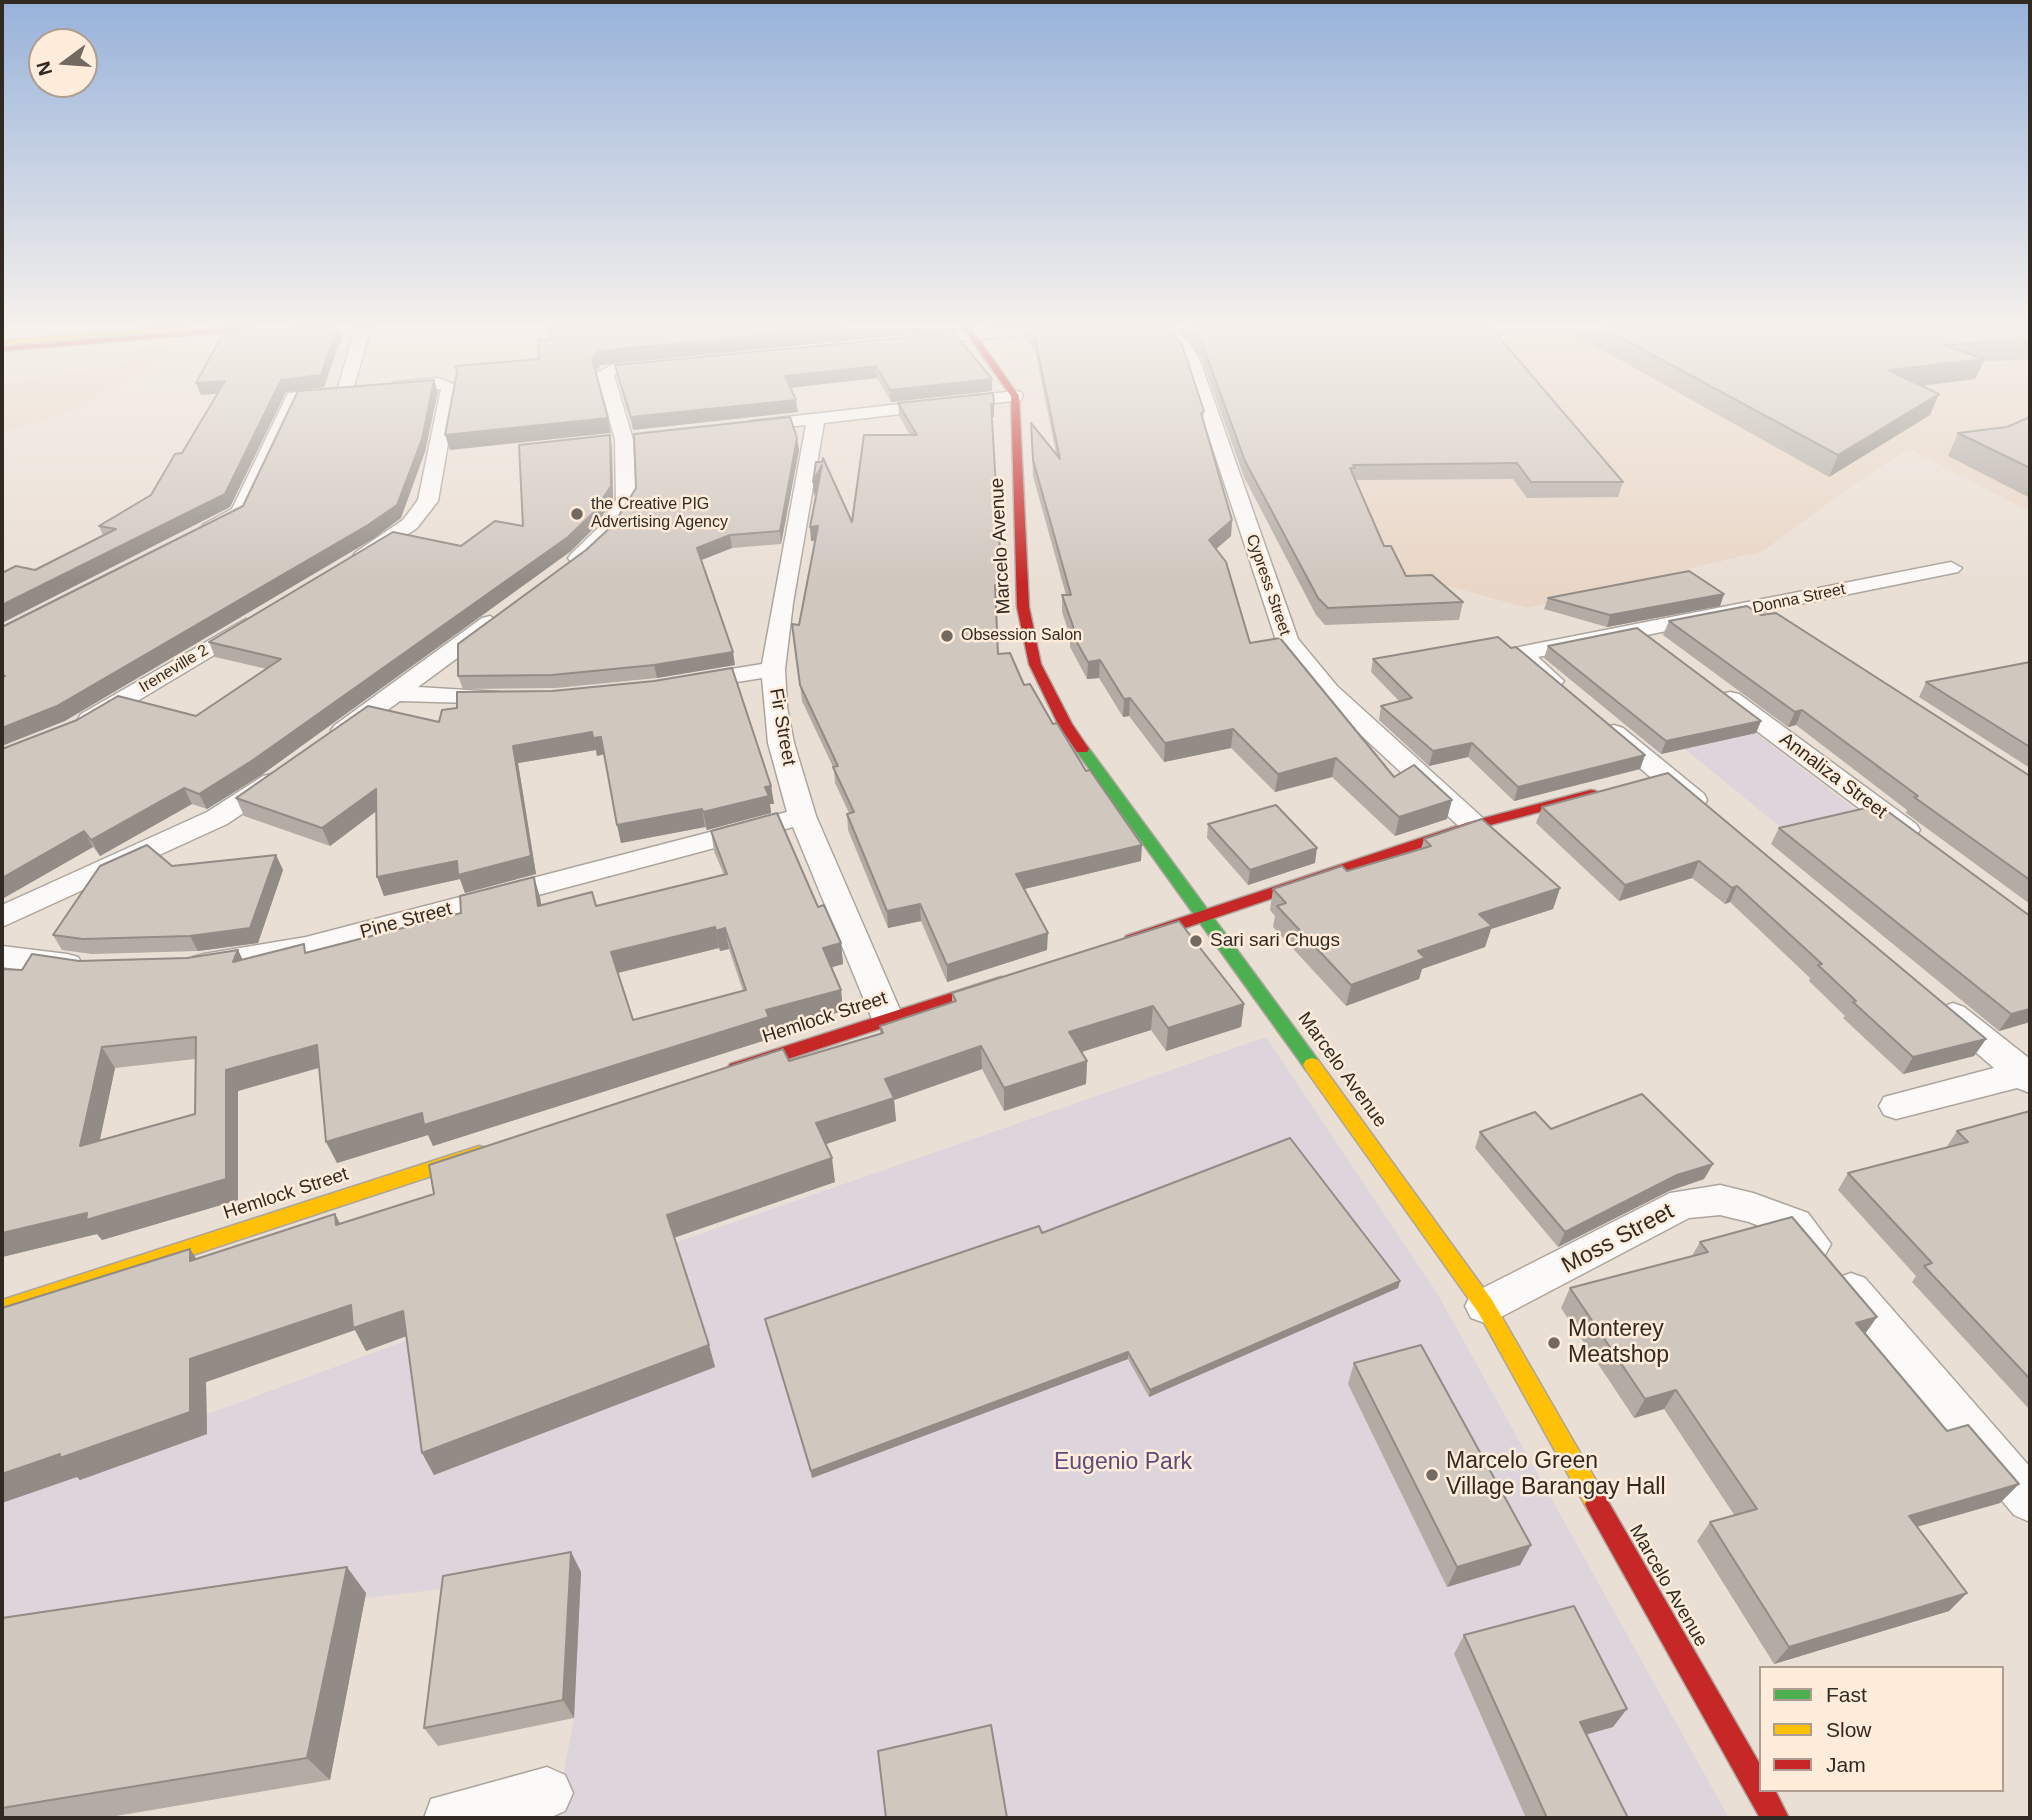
<!DOCTYPE html>
<html>
<head>
<meta charset="utf-8">
<style>
  body { margin:0 }
  #map { position:relative; width:2032px; height:1820px; overflow:hidden; background:#eadfd5; font-family:Helvetica,sans-serif }
  canvas { display:block }
  .frame { position:absolute; inset:0; border:4px solid #312a23; pointer-events:none }
  .legend { position:absolute; left:1759px; top:1666px; width:245px; height:126px; box-sizing:border-box; background:#ffecda; border:2px solid #ad9e91; margin:0; padding:9px 12px; list-style:none; font-size:21px; color:#312a23 }
  .legend li { display:flex; align-items:center; gap:14px; height:35px }
  .legend b { width:35px; border:2px solid #ad9e91 }
  .north { position:absolute; left:28px; top:28px; width:70px; height:70px; box-sizing:border-box; background:#ffecda; border:2px solid #ad9e91; border-radius:50%; rotate:254deg; font-size:19px; font-weight:700; line-height:28px; text-align:center; color:#312a23 }
  .north::after { content:''; display:block; margin:auto; width:24px; height:32px; background:#726961; clip-path:polygon(50% 0,100% 100%,50% 72%,0 100%) }
</style>
</head>
<body>
<div id="map">
<canvas width="2032" height="1820"></canvas>
<div class="frame"></div>
<ul class="legend">
<li><b style="height:9px;background:#4caf50"></b>Fast</li>
<li><b style="height:9px;background:#ffc107"></b>Slow</li>
<li><b style="height:9px;background:#c62828"></b>Jam</li>
</ul>
<div class="north">N</div>
</div>
<script>
const g = document.querySelector('canvas').getContext('2d');
g.lineJoin = 'round';
function fill(path, color) {
  g.fillStyle = color;
  g.fill(path, 'evenodd');
}
function shape(rows) {
  const path = new Path2D();
  for (const r of rows) {
    path.moveTo(r[0], r[1]);
    for (let i = 2; i < r.length; i += 2) path.lineTo(r[i], r[i + 1]);
  }
  return path;
}
function trace(path, color, width, dash) {
  g.strokeStyle = color;
  g.lineWidth = width;
  g.lineCap = dash ? 'butt' : 'round';
  g.setLineDash(dash || []);
  g.stroke(path);
}
function write(font, color, halo, rows, align = 'center') {
  g.font = font + ' Helvetica,sans-serif';
  g.lineWidth = 5;
  g.setLineDash([]);
  g.textBaseline = 'middle';
  g.strokeStyle = halo;
  g.fillStyle = color;
  for (const [text, x, y, turn = 0] of rows) {
    g.save();
    g.translate(x, y);
    g.rotate((+turn || 0) * Math.PI / 180);
    g.textAlign = isNaN(turn) ? turn : align;
    if (halo) g.strokeText(text, 0, 0);
    g.fillText(text, 0, 0);
    g.restore();
  }
}
fill(shape([
  [1271,328,1843,328,1956,369,2030,360,2030,512,1909,449,1857,482,1763,551,1527,608,1377,566],
  [170,345,144,371,67,413,2,433,2,382,121,366,144,347]
]), '#e9d6c6');
fill(shape([
  [1752,730,1861,814,1785,831,1680,745],
  [1266,1037,1437,1293,1729,1818,555,1818,574,1718,580,1572,2,1643,2,1490,611,1265]
]), '#ded4dc');
const street = shape([
  [355,328,371,328,351,396,301,401,247,517,218,532,204,532,201,528,204,524,232,509,288,393,338,388,355,328],
  [1001,328,1054,328,1046,333,917,345,909,340,917,335,1001,328],
  [1158,328,1174,328,1186,339,1199,358,1298,639,1337,686,1484,819,1488,825,1484,831,1474,833,1464,831,1319,696,1276,640,1183,358,1158,328],
  [655,359,663,364,661,367,614,375,633,440,636,500,613,536,585,562,571,562,568,558,571,554,598,528,616,500,615,440,597,373,613,364,655,359],
  [438,378,458,386,438,501,417,528,370,560,356,560,353,556,356,552,403,520,418,500,441,389,395,392,387,387,395,382,438,378],
  [1015,391,1021,392,1023,396,1021,400,824,423,793,603,785,669,787,707,794,743,816,816,904,1019,899,1027,888,1031,877,1027,872,1019,793,827,306,957,204,976,193,973,188,965,193,957,204,954,306,937,787,812,768,743,762,678,694,689,685,687,682,682,685,677,694,675,762,664,806,425,751,431,742,426,751,421,1015,391],
  [1951,562,1962,568,1958,572,1538,657,1564,681,1560,686,1552,688,1544,686,1518,664,1512,653,1516,648,1524,646,1951,562],
  [490,616,501,623,498,628,418,687,499,692,508,694,511,699,508,704,400,701,353,735,335,735,331,730,335,725,482,618,490,616],
  [246,619,257,626,254,631,99,724,90,726,81,724,78,719,81,714,246,619],
  [1730,692,1739,694,1916,824,1920,830,1916,836,1906,838,1896,836,1721,704,1718,699,1721,694,1730,692],
  [1614,725,1623,728,1704,794,1707,800,1704,806,1684,806,1605,738,1601,733,1605,728,1614,725],
  [272,774,281,776,285,782,281,788,227,824,2,927,2,905,207,812,263,776,272,774],
  [2,946,67,954,78,957,83,965,78,973,67,976,2,967,2,946],
  [1953,1003,1964,1007,2030,1059,2030,1093,2017,1088,1896,1119,1884,1115,1879,1106,1884,1097,1994,1068,1942,1023,1937,1015,1942,1007,1953,1003],
  [1720,1185,1753,1193,1808,1213,1831,1244,1825,1255,1812,1260,1799,1255,1782,1235,1749,1222,1720,1215,1689,1218,1499,1318,1485,1323,1471,1318,1465,1306,1471,1294,1670,1193,1720,1185],
  [1851,1273,1865,1278,2030,1467,2030,1522,2014,1515,1837,1302,1831,1290,1837,1278,1851,1273],
  [547,1767,565,1775,573,1793,565,1811,549,1818,424,1818,431,1799,547,1767]
]);
const fast = shape([
  [1082,745,1087,746,1318,1060,1321,1065,1318,1070,1306,1070,1075,749,1082,745]
]);
const slow = shape([
  [157,328,185,328,181,330,2,345,2,341,157,328],
  [1312,1058,1318,1060,1492,1300,1605,1496,1609,1504,1605,1512,1597,1516,1589,1512,1478,1312,1306,1070,1303,1065,1306,1060,1312,1058],
  [479,1146,486,1148,488,1153,486,1158,2,1318,2,1300,479,1146]
]);
const jam = shape([
  [228,328,256,328,252,330,2,351,2,347,228,328],
  [963,328,971,328,1019,396,1029,607,1041,664,1072,724,1089,749,1087,752,1077,752,1058,724,1029,664,1017,607,1011,396,963,328],
  [1591,790,1596,791,1598,794,1596,797,1479,828,1138,944,1132,945,1124,940,1126,936,1469,822,1591,790],
  [1001,977,1007,979,1009,983,1007,987,736,1076,730,1074,727,1069,730,1064,1001,977],
  [1597,1492,1605,1496,1761,1766,1761,1790,1775,1790,1789,1818,1760,1818,1589,1512,1585,1504,1589,1496,1597,1492]
]);
trace(street, '#ada59d', 3);
trace(fast, '#ada59d', 3);
trace(slow, '#ada59d', 3);
trace(jam, '#ada59d', 3);
fill(street, '#fcfaf9');
fill(fast, '#4caf50');
fill(slow, '#ffc107');
fill(jam, '#c62828');
fill(shape([
  [1024,328,1167,328,1204,411,1203,420,1232,520,1231,536,1216,549,1250,643,1394,777,1447,819,1395,836,1332,777,1275,792,1231,748,1164,762,1129,716,1123,717,1099,678,1087,679,1070,647,1070,636,1062,612,1062,595,1066,595,1033,476,1031,423,1056,453,1035,351,1024,338],
  [1177,328,1491,328,1623,482,1618,497,1527,498,1513,479,1356,480,1384,546,1406,576,1463,602,1459,620,1325,625,1316,615,1244,477,1201,357],
  [1563,328,2030,328,2030,359,1983,362,1975,379,1921,386,1930,415,1829,477],
  [954,333,992,379,992,391,891,402,877,378,791,388,798,412,633,430,617,377,615,365],
  [342,336,324,387,286,392,230,507,2,623,2,573,35,570,103,535,99,526,151,495,182,453,217,394,201,395,196,383],
  [898,403,994,417,992,417,1002,585,1002,600,996,600,998,654,1024,685,1053,724,1141,861,1024,889,1047,950,947,982,921,921,888,928,848,830,847,814,849,813,835,783,834,769,802,701,792,624,799,625,815,541,811,541,817,490,814,496,813,482,852,522,910,435,899,416],
  [2030,417,2030,498,1948,456,1958,433,2007,427],
  [797,438,799,450,781,544,732,548,701,560,735,665,657,678,556,688,463,689,458,676],
  [612,448,613,499,596,526,571,551,260,776,207,809,192,804,100,856,93,847,2,899,2,749,196,716,267,669,215,657,209,642,461,546,523,526],
  [1724,594,1720,606,1607,627,1544,609,1548,598],
  [1761,615,2030,776,2030,904,1906,813,1907,810,1796,725,1788,727,1663,635,1669,621],
  [1548,646,1761,721,1756,733,1661,754,1544,658],
  [1511,648,1645,755,1640,769,1514,801,1468,757,1429,766,1379,720,1381,706,1399,701,1371,672,1373,659],
  [2030,662,2030,768,1919,697,1926,682],
  [442,710,771,786,774,804,770,804,771,813,707,830,705,827,621,843,604,754,597,756,596,750,518,763,536,874,465,893,460,879,384,896,377,877,376,811,330,846,244,816,236,798,439,722],
  [1668,773,1986,1039,1974,1056,1903,1074,1843,1018,1845,1016,1809,981,1810,978,1730,902,1725,904,1692,878,1619,901,1536,823,1542,807],
  [1208,824,1315,863,1248,885,1207,838],
  [1779,828,2028,915,2030,1022,1999,1031,1771,844],
  [711,831,818,907,841,943,843,964,831,967,841,990,843,1011,771,1030,772,1038,433,1146,428,1135,337,1163,319,1068,238,1091,238,1200,102,1240,97,1234,2,1257,2,969,22,970,79,961,243,960,308,952,461,913,534,877,541,905,596,906,724,875,714,851],
  [719,948,720,951,729,949,743,991,633,1020,618,973],
  [195,1059,195,1114,100,1140,115,1068],
  [1424,839,1560,888,1553,909,1491,929,1485,947,1422,969,1419,979,1346,1006,1273,927,1275,916,1270,910,1273,889,1347,871,1421,849],
  [276,855,283,870,258,943,198,951,92,954,62,950,53,935,172,866],
  [952,993,1244,1004,1241,1027,1166,1051,1151,1030,1081,1051,1087,1061,1086,1084,1004,1111,982,1069,894,1100,896,1121,826,1144,835,1182,674,1238,709,1345,715,1367,434,1475,422,1453,406,1336,366,1351,355,1330,206,1382,207,1434,80,1480,77,1477,197,1259,335,1214,340,1224,434,1194,789,1061,880,1033,880,1026,952,1002],
  [2030,1111,2030,1410,1912,1282,1916,1276,1838,1190,1848,1173,1946,1148,1957,1131],
  [1551,1129,1713,1164,1704,1179,1669,1191,1558,1247,1475,1148,1480,1132],
  [1042,1233,1400,1281,1398,1288,1149,1397,1128,1359,812,1478,765,1319],
  [1700,1242,1865,1333,1947,1431,2019,1484,2000,1503,1917,1526,1967,1593,1949,1611,1774,1664,1697,1541,1710,1522,1735,1516,1664,1409,1634,1418,1561,1308,1570,1288,1692,1256],
  [1354,1363,1531,1545,1520,1565,1447,1587,1348,1384],
  [571,1552,581,1572,574,1718,438,1746,424,1728],
  [366,1593,330,1780,104,1818,2,1818,2,1618],
  [1464,1635,1613,1727,1587,1734,1628,1818,1526,1818,1454,1654]
]), '#b3aba4');
fill(shape([
  [337,328,339,328,342,336,324,387,286,392,230,507,2,623,2,605,225,494,281,380],
  [843,328,956,328,955,330,601,365,594,374,592,360,598,351],
  [1985,359,1975,379,1880,391,1888,370],
  [876,366,877,378,787,388,785,376],
  [992,379,992,391,891,402,890,390],
  [434,380,438,392,425,452,401,518,373,539,65,721,2,746,2,728],
  [225,381,229,392,201,395,196,383],
  [1939,394,1930,415,1829,477,1838,455],
  [796,400,798,412,633,430,631,417],
  [991,404,994,404,994,417,991,417],
  [608,418,611,433,450,450,445,435],
  [610,435,612,448,613,499,596,526,571,551,260,776,207,809,199,794,568,537],
  [797,438,799,450,781,544,780,531],
  [822,465,823,478,814,496,813,482],
  [1232,520,1231,536,1207,557,1209,540],
  [818,526,819,540,811,541,810,527],
  [730,535,732,548,699,561,697,548],
  [1724,594,1720,606,1607,627,1610,615],
  [733,652,735,665,657,678,654,665],
  [1100,660,1099,678,1087,679,1088,662],
  [1130,698,1129,716,1123,717,1124,699],
  [1802,710,1796,725,1788,727,1795,712],
  [1761,721,1756,733,1661,754,1666,741],
  [1233,729,1231,748,1164,762,1165,743],
  [592,732,601,737,605,754,597,756,596,750,518,763,536,874,465,893,460,879,384,896,377,877,513,746],
  [1472,743,1468,757,1429,766,1433,751],
  [1645,755,1640,769,1514,801,1518,787],
  [1336,758,1332,777,1275,792,1278,774],
  [771,786,774,804,770,804,771,813,707,830,703,812,765,787],
  [184,788,192,804,100,856,91,840],
  [376,789,382,807,330,846,322,828],
  [1452,800,1447,819,1395,836,1399,817],
  [702,809,705,827,621,843,617,825],
  [84,831,93,847,2,899,2,878],
  [1142,845,1141,861,1016,891,1016,874],
  [1317,848,1315,863,1248,885,1250,870],
  [276,855,283,870,258,943,198,951,190,936],
  [1699,861,1692,878,1619,901,1625,885],
  [534,877,540,897,545,926,538,906],
  [1737,886,1730,902,1725,904,1732,888],
  [1560,888,1553,909,1491,929,1485,947,1422,969,1419,979,1346,1006,1351,985,1479,914],
  [920,904,921,921,888,928,887,911],
  [715,927,719,948,617,973,611,952],
  [725,928,729,949,720,951,716,931],
  [1048,933,1047,950,947,982,947,965],
  [841,943,843,964,826,969,823,948],
  [238,950,248,970,233,962],
  [841,990,843,1011,771,1030,772,1038,433,1146,428,1135,337,1163,326,1142,766,1010],
  [1244,1004,1241,1027,1166,1051,1168,1028],
  [1153,1006,1151,1030,1069,1056,1069,1032],
  [2030,1009,2030,1022,1999,1031,2011,1014],
  [1986,1039,1974,1056,1903,1074,1913,1057],
  [317,1045,328,1065,238,1091,238,1200,102,1240,97,1234,2,1257,2,1233,226,1179,226,1070],
  [981,1046,982,1069,894,1100,896,1121,820,1146,816,1123,885,1079],
  [102,1047,115,1068,94,1167,80,1146],
  [1087,1061,1086,1084,1004,1111,1004,1088],
  [832,1158,835,1182,673,1238,667,1215],
  [1713,1164,1704,1179,1669,1191,1558,1247,1565,1232,1677,1175],
  [335,1214,347,1237,336,1225],
  [190,1249,205,1272,190,1261],
  [1400,1281,1398,1288,1149,1397,1150,1390],
  [351,1305,403,1311,415,1333,366,1351,355,1330,206,1382,207,1434,80,1480,77,1477,2,1503,2,1474,190,1359],
  [1877,1317,1863,1337,1856,1323],
  [709,1345,715,1367,434,1475,422,1453],
  [1128,1352,1128,1359,812,1478,811,1471],
  [1676,1390,1664,1409,1634,1418,1645,1399],
  [2019,1484,2000,1503,1892,1534,1909,1516],
  [1531,1545,1520,1565,1447,1587,1457,1567],
  [571,1552,581,1572,574,1718,563,1700],
  [347,1567,366,1593,330,1780,307,1758],
  [1967,1593,1949,1611,1774,1664,1789,1647],
  [1627,1709,1613,1727,1567,1740,1580,1722]
]), '#928b86');
const building = shape([
  [298,328,337,328,321,375,281,380,225,494,2,605,2,573,16,566,35,570,116,529,99,526,151,495,175,454,182,453,225,381,196,383,223,333,298,328],
  [550,328,843,328,598,351,592,360,608,418,445,435,457,372,455,366,539,359,538,340,551,339,550,328],
  [1027,328,1167,328,1182,345,1204,411,1201,413,1232,520,1209,540,1226,562,1250,643,1280,638,1394,777,1414,765,1452,800,1399,817,1336,758,1278,774,1233,729,1165,743,1130,698,1124,699,1100,660,1088,662,1070,630,1074,629,1062,595,1071,595,1033,460,1031,423,1060,459,1035,338,1027,328],
  [1189,328,1491,328,1623,482,1531,482,1517,463,1353,465,1355,468,1350,468,1384,546,1391,546,1406,576,1432,575,1463,602,1328,608,1318,598,1245,461,1202,343,1189,328],
  [1603,328,2030,328,2030,340,1943,345,1985,359,1888,370,1939,394,1838,455,1603,328],
  [954,333,992,379,890,390,876,366,785,376,796,400,631,417,615,365,954,333],
  [434,380,422,439,397,505,368,525,57,706,2,728,2,678,5,676,2,675,2,627,243,506,298,391,434,380],
  [993,393,994,404,991,404,1002,585,995,585,998,654,1010,653,1024,685,1030,684,1053,724,1057,723,1086,771,1090,770,1142,845,1016,874,1048,933,947,965,920,904,887,911,847,814,854,812,833,767,838,766,800,685,792,624,799,625,818,526,810,527,822,465,813,482,816,462,822,462,823,458,852,522,864,435,917,435,898,403,993,393],
  [790,417,797,438,780,531,730,535,697,548,733,652,654,665,552,675,458,676,458,644,586,550,613,525,636,488,634,434,790,417],
  [2030,417,2030,468,1958,433,2007,427,2030,417],
  [610,435,611,486,593,513,568,537,253,760,199,794,184,788,91,840,84,831,2,878,2,749,77,720,118,696,196,716,281,659,209,642,393,532,461,546,495,521,523,526,519,445,610,435],
  [1689,571,1724,594,1610,615,1548,598,1689,571],
  [1747,606,1761,615,1776,613,2030,776,2030,880,1914,797,1918,796,1802,710,1795,712,1669,621,1747,606],
  [1637,628,1761,721,1666,741,1548,646,1637,628],
  [1498,637,1511,648,1516,647,1645,755,1518,787,1472,743,1433,751,1381,706,1412,698,1373,659,1498,637],
  [2030,662,2030,747,1926,682,2030,662],
  [732,668,771,786,765,787,769,796,703,812,702,809,617,825,601,737,593,738,592,732,513,746,531,856,458,875,457,861,377,877,376,789,322,828,236,798,368,706,439,722,442,710,457,708,457,692,552,691,654,681,732,668],
  [1668,773,1986,1039,1913,1057,1853,1002,1856,1001,1818,965,1822,964,1737,886,1732,888,1699,861,1625,885,1542,807,1668,773],
  [1276,805,1317,848,1250,870,1208,824,1276,805],
  [1879,805,2030,916,2030,1009,2011,1014,1779,828,1879,805],
  [777,813,818,907,824,905,841,943,823,948,841,990,766,1010,769,1017,424,1125,422,1113,326,1142,317,1045,226,1070,226,1179,86,1220,87,1213,2,1233,2,969,22,970,32,954,79,961,187,958,238,950,233,962,304,944,305,953,461,913,460,896,534,877,538,906,592,892,596,906,727,874,711,831,777,813],
  [715,927,716,931,725,928,746,990,633,1020,611,952,715,927],
  [196,1037,195,1114,80,1146,102,1047,196,1037],
  [1482,819,1560,888,1479,914,1492,926,1418,951,1425,958,1351,985,1277,906,1286,903,1273,889,1342,866,1347,871,1431,846,1424,839,1482,819],
  [147,845,172,866,276,855,250,928,190,936,83,939,53,935,100,866,147,845],
  [1179,921,1244,1004,1168,1028,1153,1006,1069,1032,1087,1061,1004,1088,981,1046,885,1079,894,1098,816,1123,832,1158,667,1215,709,1345,422,1453,403,1311,353,1328,351,1305,190,1359,190,1412,60,1458,60,1454,2,1474,2,1308,190,1249,190,1261,335,1214,336,1225,434,1194,429,1165,783,1049,789,1061,883,1033,880,1026,956,1001,952,993,1179,921],
  [1642,1094,1713,1164,1677,1175,1565,1232,1480,1132,1535,1112,1551,1129,1642,1094],
  [2030,1111,2030,1379,1924,1266,1932,1263,1848,1173,1968,1142,1957,1131,2030,1111],
  [1290,1138,1400,1281,1150,1390,1128,1352,811,1471,765,1319,1039,1226,1042,1233,1290,1138],
  [1792,1217,1877,1317,1856,1323,1947,1431,1968,1425,2019,1484,1909,1516,1967,1593,1789,1647,1710,1522,1757,1509,1676,1390,1645,1399,1570,1288,1708,1252,1700,1242,1792,1217],
  [1421,1345,1531,1545,1457,1567,1354,1363,1421,1345],
  [571,1552,563,1700,424,1728,443,1576,571,1552],
  [347,1567,307,1758,2,1808,2,1618,347,1567],
  [1574,1606,1627,1709,1580,1722,1628,1818,1547,1818,1464,1635,1574,1606],
  [991,1725,1007,1818,886,1818,878,1751,991,1725]
]);
fill(building, '#d0c7bf');
trace(building, '#928b86', 2);
const sky = g.createLinearGradient(0, 0, 0, 582);
sky.addColorStop(0, '#97b2da');
sky.addColorStop(0.56, '#f6f1ec');
sky.addColorStop(1, '#f6f1ec00');
g.fillStyle = sky;
g.fillRect(0, 0, 2032, 582);
for (const [x, y, r, color] of [
  [577,514,7,"#726961"],
  [947,636,7,"#726961"],
  [1196,941,7,"#726961"],
  [1554,1343,7,"#726961"],
  [1432,1475,7,"#726961"]
]) {
  const dot = new Path2D();
  dot.arc(x, y, r, 0, 2 * Math.PI);
  g.fillStyle = color;
  g.fill(dot);
  trace(dot, '#ffecda', 2.5);
}
write('16px', '#312a23', '#ffecda', [
  ["the Creative PIG",591,505],
  ["Advertising Agency",591,523],
  ["Obsession Salon",961,636]
], 'left');
write('16px', '#312a23', '#ffecda', [
  ["Cypress Street",1268,585,71],
  ["Donna Street",1799,599,-12],
  ["Ireneville 2",174,669,-31]
]);
write('19px', '#312a23', '#ffecda', [
  ["Marcelo Avenue",1001,546,-93],
  ["Fir Street",782,727,80],
  ["Annaliza Street",1833,776,37],
  ["Pine Street",406,921,-15],
  ["Hemlock Street",825,1018,-18],
  ["Marcelo Avenue",1342,1070,54],
  ["Hemlock Street",286,1194,-18],
  ["Marcelo Avenue",1668,1586,60]
]);
write('19px', '#312a23', '#ffecda', [
  ["Sari sari Chugs",1210,941]
], 'left');
write('23px', '#312a23', '#ffecda', [
  ["Moss Street",1618,1239,-28]
]);
write('23px', '#312a23', '#ffecda', [
  ["Monterey",1568,1330],
  ["Meatshop",1568,1356],
  ["Marcelo Green",1446,1462],
  ["Village Barangay Hall",1446,1488]
], 'left');
write('23px', '#5f4a7a', '#ffecda', [
  ["Eugenio Park",1123,1463]
]);
</script>
</body>
</html>
